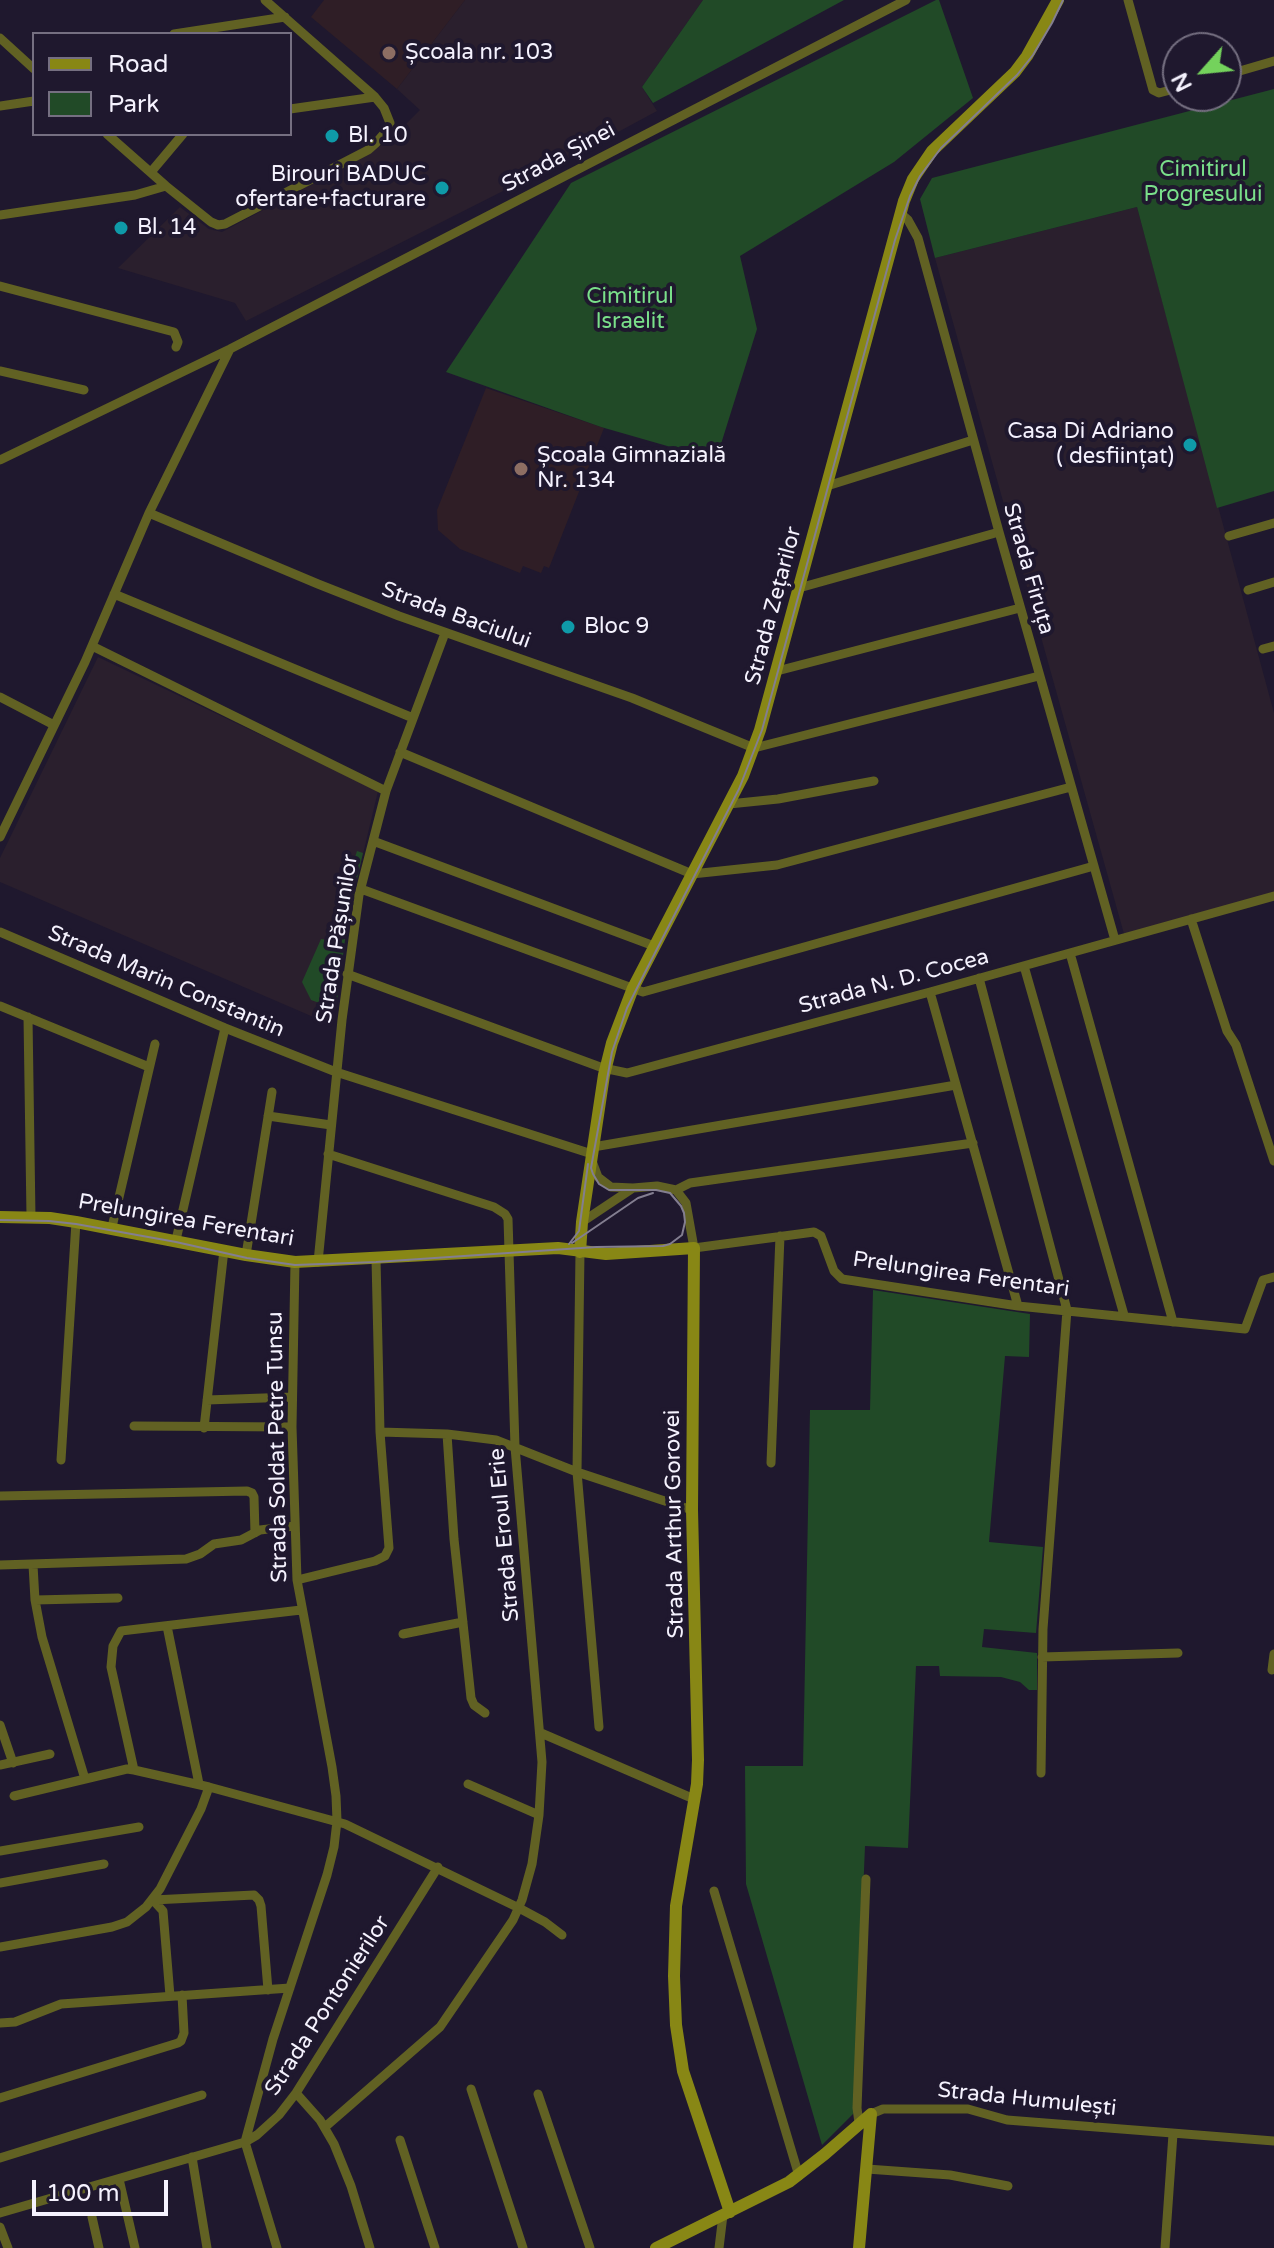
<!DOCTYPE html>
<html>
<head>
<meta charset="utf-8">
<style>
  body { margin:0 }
  #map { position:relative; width:1274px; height:2248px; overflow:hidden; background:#1f182e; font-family:"Varela Round",sans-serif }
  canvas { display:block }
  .legend { position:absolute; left:32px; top:32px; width:260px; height:104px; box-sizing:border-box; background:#1f182e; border:2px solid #756f81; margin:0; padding:10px 14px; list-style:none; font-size:24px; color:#f5f2fe }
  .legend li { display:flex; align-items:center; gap:16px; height:40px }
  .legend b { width:40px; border:2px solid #756f81 }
  .north { position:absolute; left:1162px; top:32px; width:80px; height:80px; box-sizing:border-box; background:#1f182e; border:2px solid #756f81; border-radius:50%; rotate:243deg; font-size:22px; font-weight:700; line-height:32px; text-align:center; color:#f5f2fe }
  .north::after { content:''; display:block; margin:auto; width:28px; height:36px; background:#74d25c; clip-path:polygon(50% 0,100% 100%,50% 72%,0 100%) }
  .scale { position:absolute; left:32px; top:2180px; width:136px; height:36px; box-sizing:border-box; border:4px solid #f5f2fe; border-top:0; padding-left:10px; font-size:24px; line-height:28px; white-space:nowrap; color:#f5f2fe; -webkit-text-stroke:6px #1f182e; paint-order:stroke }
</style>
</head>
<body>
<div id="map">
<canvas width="1274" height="2248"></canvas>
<ul class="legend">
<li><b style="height:10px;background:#888715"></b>Road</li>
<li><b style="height:22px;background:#214a27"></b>Park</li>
</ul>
<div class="north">N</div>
<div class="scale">100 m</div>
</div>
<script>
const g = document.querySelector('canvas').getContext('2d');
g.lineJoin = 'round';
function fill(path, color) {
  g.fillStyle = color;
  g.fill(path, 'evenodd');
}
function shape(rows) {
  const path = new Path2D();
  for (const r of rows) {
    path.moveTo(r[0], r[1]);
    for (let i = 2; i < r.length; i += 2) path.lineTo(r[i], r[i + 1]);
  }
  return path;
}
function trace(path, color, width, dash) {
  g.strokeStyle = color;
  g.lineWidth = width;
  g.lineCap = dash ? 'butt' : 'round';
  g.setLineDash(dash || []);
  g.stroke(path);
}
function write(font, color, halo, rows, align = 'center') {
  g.font = font + ' "Varela Round",sans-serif';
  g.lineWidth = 8;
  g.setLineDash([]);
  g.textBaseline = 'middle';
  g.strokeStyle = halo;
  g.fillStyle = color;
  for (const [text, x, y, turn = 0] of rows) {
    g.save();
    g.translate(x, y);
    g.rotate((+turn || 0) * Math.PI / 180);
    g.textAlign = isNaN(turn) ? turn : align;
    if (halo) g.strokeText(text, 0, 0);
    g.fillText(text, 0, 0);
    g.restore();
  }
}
fill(shape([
  [465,0,703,0,642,87,657,111,594,145,246,321,235,303,118,268,180,207,209,229,222,232,364,156,391,139,420,110,397,89],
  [1137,207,1274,713,1274,900,1126,941,935,258],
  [98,657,378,791,348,917,332,1025,0,882,0,858]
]), '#2a1f2d');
fill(shape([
  [324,0,465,0,397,89,311,17],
  [486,388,604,428,549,568,544,566,541,573,523,566,520,573,460,549,438,530,437,510]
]), '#2f1e26');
fill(shape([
  [703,0,844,0,653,103,642,87],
  [936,0,939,0,973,98,894,162,740,256,757,329,716,460,601,427,446,372,571,183],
  [1274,89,1274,491,1217,508,1137,207,935,258,920,199,932,178],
  [357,851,363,853,348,917,336,1009,311,1000,302,982,321,939,328,940],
  [873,1290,1030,1314,1029,1357,1005,1356,989,1542,1043,1547,1036,1633,984,1629,982,1647,1037,1653,1037,1690,1029,1690,1020,1682,1001,1677,940,1676,939,1666,916,1666,908,1848,865,1846,854,2113,822,2145,746,1884,745,1766,803,1766,810,1410,870,1410]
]), '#214a27');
trace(shape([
  [1128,0,1153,90,1159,93,1178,88],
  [174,34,285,17],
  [0,38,34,69],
  [1226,75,1274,61],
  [0,106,34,101],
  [290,109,375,97],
  [107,134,166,186,211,222,218,225,225,224,368,150,376,143,388,129,390,123,384,108,375,97,265,0],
  [151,172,183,134],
  [900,213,908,220,918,238,999,532,1115,940],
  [0,215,135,195,166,186],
  [0,286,174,332,178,342,176,347],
  [0,371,84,390],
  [0,460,230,349,906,0],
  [827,486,973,440],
  [149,513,318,584,399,616,632,698,754,748,1039,676],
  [1229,536,1274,523],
  [799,588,999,532],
  [1248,590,1274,582],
  [114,594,413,718],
  [92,646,386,791],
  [1263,649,1274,646],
  [777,671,1020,608],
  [0,697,54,725],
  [400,752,692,874,777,865,1071,787],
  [729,804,778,799,874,781],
  [0,837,85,662,149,513,230,349],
  [373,841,654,946],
  [361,889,643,992,1094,866],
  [1191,919,1227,1031,1236,1045,1274,1161],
  [0,932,225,1028,336,1072,592,1154],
  [1070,953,1173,1322],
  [1024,966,1124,1315],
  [347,974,603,1068,627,1073,930,992,1274,896],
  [979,978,1067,1310,1043,1629,1041,1773],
  [930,992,1018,1306],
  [0,1006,149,1067],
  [28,1017,31,1217],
  [268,1116,331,1125],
  [593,1147,956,1085],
  [592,1161,598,1177,611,1187,633,1188,657,1186,676,1190,690,1183,973,1143],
  [676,1190,686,1203,694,1248,814,1232,821,1236,834,1271,842,1279,1018,1306,1245,1329,1263,1280,1274,1277],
  [582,1222,633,1188],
  [112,1227,155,1044],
  [176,1240,225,1028],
  [580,1252,577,1472,599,1727],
  [246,1255,272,1092],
  [318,1262,342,1020,359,895,386,791,445,633],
  [207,1400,292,1397],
  [134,1426,292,1427],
  [204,1428,224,1250],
  [380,1432,447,1434,496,1440,577,1472,692,1510],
  [447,1434,454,1539,471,1698,474,1705,485,1713],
  [61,1460,76,1222],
  [771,1463,780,1236],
  [0,1496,247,1491,252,1493,254,1497,255,1533],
  [0,1565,186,1559,200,1554,214,1544,241,1540,260,1530,294,1526],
  [33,1565,35,1600,42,1637,85,1779],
  [297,1580,375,1561,385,1556,389,1548,380,1432,376,1259],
  [35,1600,118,1598],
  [301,1610,121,1631,113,1646,111,1667,134,1770,209,1787,345,1824,519,1908,545,1922,562,1935],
  [167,1626,199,1784],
  [403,1634,463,1622],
  [1042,1657,1178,1653],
  [1272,1670,1274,1654],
  [0,1725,13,1763],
  [541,1733,694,1799],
  [0,1765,50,1754],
  [468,1784,539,1815],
  [14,1796,127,1769,134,1770],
  [0,1851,139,1827],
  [0,1883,104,1864],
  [714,1891,799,2176],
  [153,1900,254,1895,259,1900,261,1906,268,1990],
  [153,1900,163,1911,170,1996],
  [0,1947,112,1927,127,1922,146,1907,160,1889,201,1809,209,1787],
  [0,2023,15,2022,61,2004,290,1988],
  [471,2089,523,2248],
  [296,2093,320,2120,334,2144,351,2186,370,2248],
  [538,2094,590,2248],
  [0,2098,178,2043,181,2041,184,2033,182,1995],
  [871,2114,883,2109,968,2109,1007,2120,1274,2141],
  [859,2123,857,2108,866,1879],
  [325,2127,440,2027,513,1920,522,1900,532,1864,539,1815,542,1762,515,1447,508,1219,505,1214,494,1207,328,1154],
  [400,2140,435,2248],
  [192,2157,207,2248],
  [0,2158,202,2095],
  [867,2169,950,2175,1008,2186],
  [119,2179,135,2248],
  [0,2213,245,2142,257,2135,279,2115,296,2093,438,1867],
  [92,2217,99,2248],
  [0,2227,8,2248],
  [277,2248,245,2142,273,2039,327,1875,334,1847,337,1821,336,1796,332,1767,297,1580,292,1427,295,1262],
  [719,2248,723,2215],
  [1165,2248,1173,2134]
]), '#616123', 9);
trace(shape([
  [0,1217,50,1218,76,1222,246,1255,295,1262,558,1248,606,1254,694,1248,692,1510,698,1760,697,1784,676,1906,674,1976,676,2025,683,2071,730,2212],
  [580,1252,582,1222,604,1075,612,1043,633,988,743,776,760,730,904,201,913,179,932,151,1015,72,1027,56,1058,0],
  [656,2248,789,2182,825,2154,871,2114],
  [859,2248,871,2114]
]), '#888715', 12);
trace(shape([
  [0,1220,49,1221,76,1224,176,1242,247,1258,295,1265,376,1262,596,1247,663,1246,670,1244,682,1235,685,1222,684,1213,681,1206,670,1193,656,1190,609,1190,599,1184,593,1174,591,1168,612,1052,627,1008,639,984,739,789,762,730,895,240,910,196,920,176,941,148,1017,75,1033,55,1052,23,1063,0],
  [572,1243,638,1198,653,1193],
  [569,1244,579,1231,588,1164]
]), '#837e90', 2);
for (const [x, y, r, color] of [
  [389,53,8,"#8d6e63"],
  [332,136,8,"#0f9aa8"],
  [442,188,8,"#0f9aa8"],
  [121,228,8,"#0f9aa8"],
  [1190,445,8,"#0f9aa8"],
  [521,469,8,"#8d6e63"],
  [568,627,8,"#0f9aa8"]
]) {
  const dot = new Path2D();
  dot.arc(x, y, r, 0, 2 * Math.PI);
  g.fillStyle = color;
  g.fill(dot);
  trace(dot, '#1f182e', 3);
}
write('22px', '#f5f2fe', '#1f182e', [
  ["Școala nr. 103",405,53],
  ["Bl. 10",348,136],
  ["Birouri BADUC",426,175,"right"],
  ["ofertare+facturare",426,200,"right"],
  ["Bl. 14",137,228],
  ["Casa Di Adriano",1174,432,"right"],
  ["( desființat)",1174,457,"right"],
  ["Școala Gimnazială",537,456],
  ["Nr. 134",537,481],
  ["Bloc 9",584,627]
], 'left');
write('22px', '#f5f2fe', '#1f182e', [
  ["Strada Șinei",559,158,-28],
  ["Strada Firuța",1028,569,74],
  ["Strada Zețarilor",774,606,-75],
  ["Strada Baciului",456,616,20],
  ["Strada Pășunilor",338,939,-81],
  ["Strada Marin Constantin",166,982,23],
  ["Strada N. D. Cocea",894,982,-15],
  ["Prelungirea Ferentari",186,1221,10],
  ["Prelungirea Ferentari",961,1275,8],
  ["Strada Soldat Petre Tunsu",278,1447,-91],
  ["Strada Arthur Gorovei",675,1524,-91],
  ["Strada Eroul Erie",505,1535,-95],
  ["Strada Pontonierilor",328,2006,-57],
  ["Strada Humulești",1027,2100,6]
]);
write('22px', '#7ae08a', '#1f182e', [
  ["Cimitirul",1203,170],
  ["Progresului",1203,195],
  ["Cimitirul",630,297],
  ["Israelit",630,322]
]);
</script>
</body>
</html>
